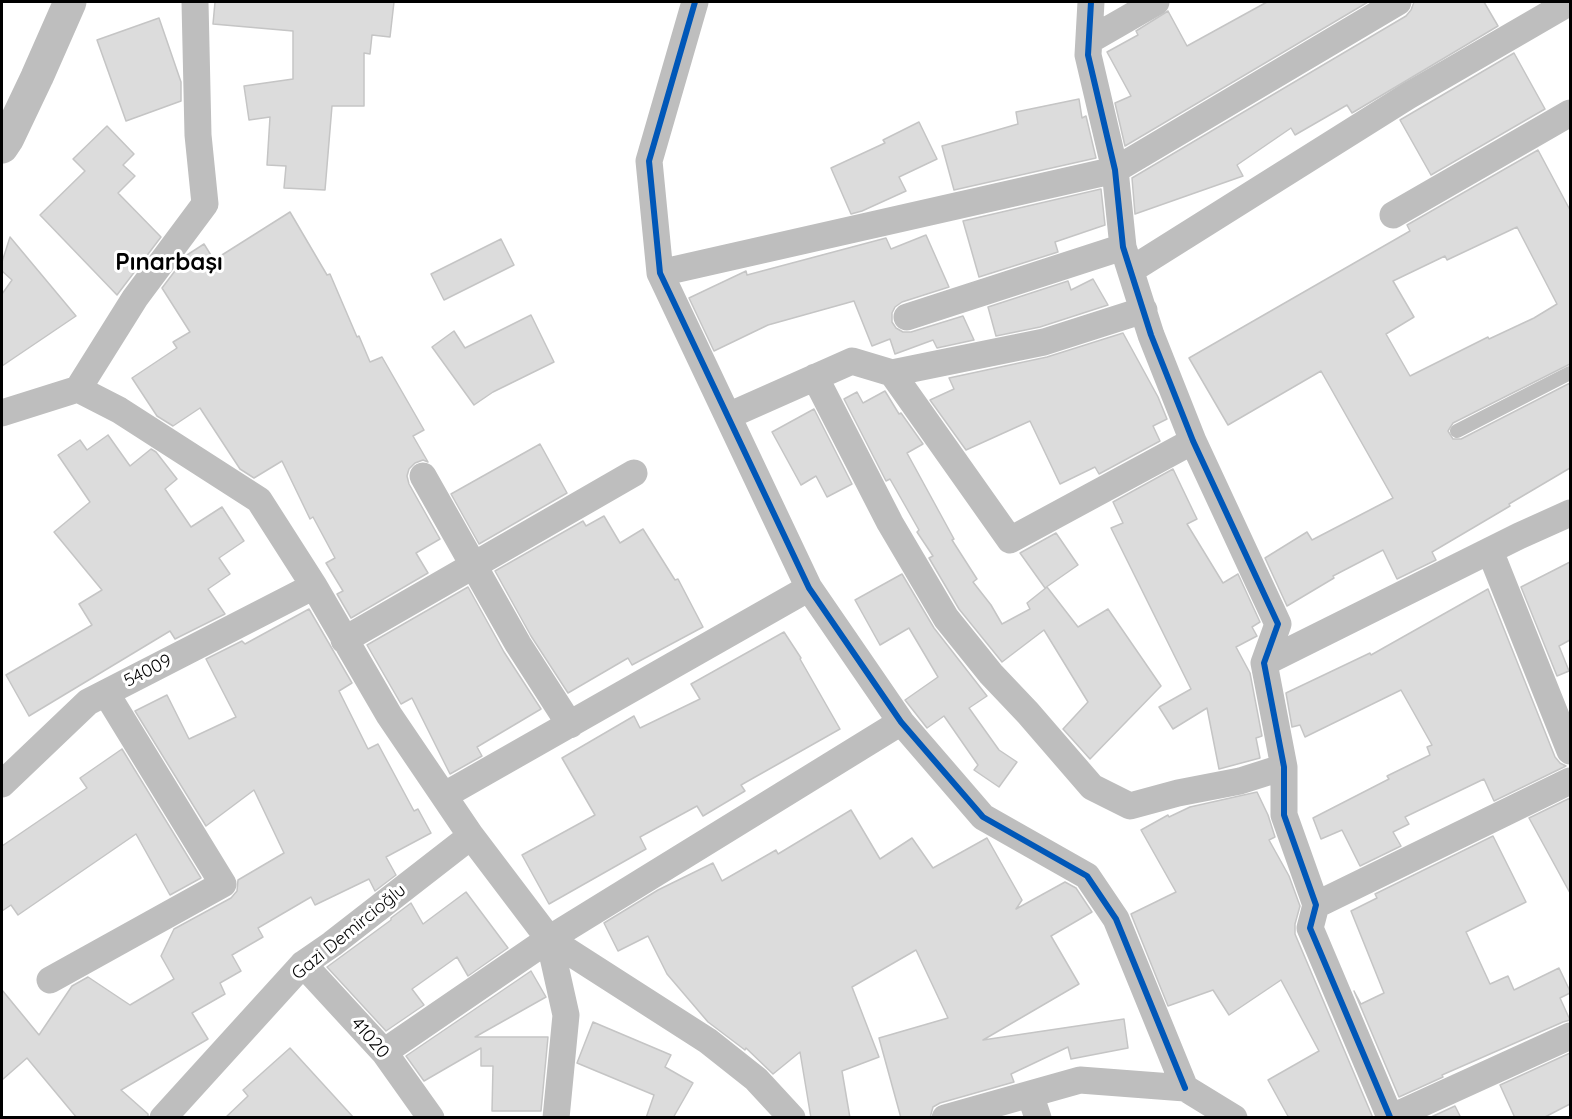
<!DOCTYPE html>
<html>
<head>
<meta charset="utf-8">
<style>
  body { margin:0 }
  #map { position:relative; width:1572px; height:1119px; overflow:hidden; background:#fff; font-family:Quicksand,sans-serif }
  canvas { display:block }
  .frame { position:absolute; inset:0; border:3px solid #000; pointer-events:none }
</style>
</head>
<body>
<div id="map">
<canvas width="1572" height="1119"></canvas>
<div class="frame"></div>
</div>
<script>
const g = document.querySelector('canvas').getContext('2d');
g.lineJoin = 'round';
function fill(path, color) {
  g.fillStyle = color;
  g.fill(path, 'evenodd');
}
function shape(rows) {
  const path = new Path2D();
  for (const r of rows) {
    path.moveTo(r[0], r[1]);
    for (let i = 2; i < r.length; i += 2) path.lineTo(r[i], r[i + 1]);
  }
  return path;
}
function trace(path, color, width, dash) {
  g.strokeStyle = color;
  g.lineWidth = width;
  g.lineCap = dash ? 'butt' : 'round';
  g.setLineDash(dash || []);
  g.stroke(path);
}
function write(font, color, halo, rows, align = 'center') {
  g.font = font + ' Quicksand,sans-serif';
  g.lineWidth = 6;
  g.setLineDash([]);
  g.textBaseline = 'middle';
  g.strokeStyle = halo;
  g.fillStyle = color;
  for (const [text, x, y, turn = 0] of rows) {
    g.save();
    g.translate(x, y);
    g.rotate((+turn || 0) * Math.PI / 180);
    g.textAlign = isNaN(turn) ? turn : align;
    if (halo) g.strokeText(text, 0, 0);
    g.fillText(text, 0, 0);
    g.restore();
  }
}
const building = shape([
  [215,2,394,2,390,37,372,35,370,54,364,53,364,106,332,106,325,190,284,188,286,166,267,165,270,117,249,120,244,86,293,79,293,31,213,24,215,2],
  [1267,2,1368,2,1125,146,1115,103,1131,96,1107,52,1138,35,1136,31,1168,11,1187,46,1267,2],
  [1414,2,1484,2,1498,26,1352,113,1347,105,1295,135,1291,128,1237,165,1243,176,1135,214,1132,178,1406,16,1411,10,1414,2],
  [159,18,181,82,181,101,126,121,97,40,159,18],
  [1514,53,1545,109,1431,175,1400,120,1514,53],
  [1079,99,1082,118,1086,116,1096,158,954,190,942,146,1018,124,1016,112,1079,99],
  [919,122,937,159,899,177,906,191,862,211,851,214,831,168,885,143,883,140,919,122],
  [107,126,134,154,123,165,135,176,118,193,161,237,117,295,40,215,85,171,73,159,107,126],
  [1538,150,1570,210,1570,364,1453,423,1448,431,1453,439,1461,439,1570,383,1570,468,1509,504,1510,506,1432,552,1436,560,1397,579,1383,550,1333,576,1334,578,1287,606,1265,558,1307,532,1312,540,1393,498,1321,371,1228,425,1189,358,1410,231,1407,225,1538,150],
  [1517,227,1557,304,1534,318,1489,339,1488,337,1410,376,1386,334,1414,317,1393,281,1445,256,1447,260,1517,227],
  [1101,189,1105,225,1055,242,1058,252,979,277,963,221,1101,189],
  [290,212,327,275,330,274,357,337,359,336,370,362,382,357,424,430,413,436,428,462,423,460,415,463,409,469,407,476,409,484,440,539,416,553,428,573,351,618,337,594,343,591,326,563,335,558,313,517,310,519,282,461,254,478,240,469,200,408,173,426,157,416,132,378,177,348,173,342,190,332,162,288,187,255,204,244,214,260,290,212],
  [926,235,949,287,902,302,895,307,892,313,892,322,896,328,903,332,911,332,963,316,974,340,937,348,933,340,895,354,890,339,872,346,854,301,768,325,714,351,689,298,746,271,747,275,886,238,891,249,926,235],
  [10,237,76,316,2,366,2,294,12,280,2,271,2,262,10,237],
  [501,239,514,265,444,300,431,274,501,239],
  [1093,279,1108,305,1040,327,996,336,988,307,1068,281,1071,290,1093,279],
  [531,315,554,362,493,392,474,405,432,347,454,331,465,348,531,315],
  [1123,333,1158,397,1167,419,1153,426,1160,441,1099,474,1095,467,1060,484,1030,421,966,450,930,400,954,389,949,378,1047,357,1123,333],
  [885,391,899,414,901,413,923,444,907,453,954,539,952,540,977,579,973,582,991,605,1002,624,1030,609,1027,603,1047,587,1078,627,1108,609,1161,686,1090,759,1063,729,1088,702,1044,630,1002,662,959,609,929,558,933,556,917,532,919,530,890,479,886,481,844,399,857,392,863,403,885,391],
  [814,409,852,484,827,497,816,476,801,485,772,432,814,409],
  [108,435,130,466,151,449,156,452,177,479,165,489,191,527,222,507,244,541,219,558,230,574,208,589,225,614,175,639,170,631,29,716,6,675,92,625,79,604,102,590,54,532,90,502,58,455,80,440,87,450,108,435],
  [540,444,567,493,479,544,451,494,540,444],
  [1173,469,1197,519,1187,524,1223,583,1238,574,1260,622,1252,627,1257,636,1236,647,1250,673,1262,736,1256,738,1260,758,1219,769,1207,708,1173,729,1159,707,1191,689,1111,528,1123,523,1113,502,1173,469],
  [604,516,620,543,643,529,675,580,678,579,703,627,632,665,628,658,568,693,531,636,495,571,583,521,586,526,604,516],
  [1056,533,1078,565,1045,588,1020,553,1056,533],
  [1570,562,1570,640,1559,646,1569,671,1557,676,1521,587,1570,562],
  [902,574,934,628,987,696,969,708,999,750,1017,762,999,787,974,770,978,765,944,716,927,728,905,700,938,677,909,628,880,645,855,600,902,574],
  [468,587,504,652,541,709,477,747,482,756,450,774,412,698,401,704,367,645,468,587],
  [1488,589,1555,757,1560,763,1566,766,1494,801,1484,779,1405,817,1409,824,1393,832,1401,846,1360,866,1342,830,1321,839,1313,818,1389,779,1387,776,1430,755,1427,747,1432,745,1401,690,1305,737,1300,725,1292,727,1286,693,1370,653,1371,655,1488,589],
  [309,609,352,683,339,691,368,749,378,744,414,811,418,809,431,833,386,857,396,875,375,891,369,879,315,905,311,897,258,928,263,937,232,955,241,971,220,983,225,994,192,1013,208,1039,121,1090,148,1114,148,1118,77,1118,27,1058,2,1080,2,990,39,1035,72,986,88,977,130,1005,174,979,161,956,174,929,231,898,237,891,238,880,284,853,254,790,206,826,135,711,167,695,189,739,236,717,206,659,242,641,245,644,309,609],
  [784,632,801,658,800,659,840,729,741,785,745,791,703,816,697,806,640,837,646,849,549,904,522,855,595,815,562,758,634,716,640,728,700,699,691,684,784,632],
  [122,749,201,878,170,895,136,834,18,915,11,905,2,911,2,846,87,788,80,778,122,749],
  [1257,792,1268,815,1275,837,1269,840,1289,876,1300,906,1295,924,1295,934,1373,1118,1289,1118,1268,1080,1319,1051,1281,980,1229,1015,1213,990,1168,1006,1131,914,1176,892,1141,830,1168,815,1169,817,1190,807,1257,792],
  [1570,798,1570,893,1529,818,1570,798],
  [851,810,880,859,912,838,933,868,987,838,1022,900,1016,909,1065,882,1076,888,1092,912,1051,936,1079,984,983,1040,1124,1019,1128,1048,1071,1059,1068,1047,1011,1074,1014,1082,940,1103,933,1107,930,1118,901,1118,879,1038,948,1018,916,950,852,987,879,1057,842,1071,850,1118,811,1118,800,1052,773,1074,746,1048,745,1050,708,1022,667,974,648,936,618,951,604,923,658,890,713,863,722,881,776,850,778,854,851,810],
  [1493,836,1526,902,1466,932,1490,984,1508,976,1514,990,1559,968,1570,991,1570,993,1560,998,1570,1020,1563,1022,1442,1075,1443,1077,1399,1097,1354,991,1361,1004,1384,993,1351,911,1377,898,1375,894,1493,836],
  [466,892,508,948,468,976,457,957,412,989,424,1005,386,1031,327,967,391,920,391,918,411,903,423,924,466,892],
  [531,971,546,997,475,1037,548,1037,541,1111,492,1111,493,1066,481,1066,481,1048,424,1081,406,1056,531,971],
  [593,1022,671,1055,665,1067,693,1083,673,1118,646,1118,654,1095,577,1063,593,1022],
  [290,1048,354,1118,225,1118,248,1096,243,1090,290,1048],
  [1570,1053,1570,1104,1543,1118,1515,1118,1500,1085,1570,1053],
  [1455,1106,1461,1118,1429,1118,1455,1106]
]);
fill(building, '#dcdcdc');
trace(building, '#c5c5c5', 1.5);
trace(shape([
  [1457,431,1570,373]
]), '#bebebe', 14);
trace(shape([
  [695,2,649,161,660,273,809,588,901,722,983,817,1087,876,1116,919,1185,1088],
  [1091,2,1088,55,1115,170,1123,247,1151,335,1193,441,1278,624,1264,663,1284,767,1284,815,1316,905,1310,928,1390,1117],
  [1090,40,1156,2],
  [1393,215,1570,113],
  [1131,270,1408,96,1570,2],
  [660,273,1115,170,1398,2],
  [907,317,1123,247],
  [892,373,1010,540,1193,441],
  [815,377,890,523,946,618,991,674,1028,713,1092,787,1130,806,1178,793,1240,781,1284,767],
  [78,389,119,410,259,500,314,586,389,715,471,836,549,939,708,1041,756,1079,792,1118],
  [2,413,78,389,135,298,205,204,198,135,195,2],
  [728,416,852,361,892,373,1044,342,1144,310],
  [423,476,518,644,570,725],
  [1490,551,1570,751],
  [344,640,634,473],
  [1264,663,1519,536,1570,513],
  [2,784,88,702,314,586],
  [445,795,809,588],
  [1316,905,1570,781],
  [549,939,566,1015,556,1118],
  [303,964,384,1052,431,1118],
  [50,980,223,884,106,693],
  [384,1052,549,939,901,722],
  [1030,1094,1038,1118],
  [163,1118,303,964,332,944,471,836],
  [945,1118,1080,1080,1185,1088,1234,1118],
  [1390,1118,1570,1036]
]), '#bebebe', 27);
trace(shape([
  [2,147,8,138,37,77,70,2]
]), '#bebebe', 33);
trace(shape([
  [695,2,649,161,660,273,809,588,901,722,983,817,1087,876,1116,919,1185,1088],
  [1091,2,1088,55,1115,170,1123,247,1151,335,1193,441,1278,624,1264,663,1284,767,1284,815,1316,905,1310,928,1390,1117]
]), '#0057b8', 6);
write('18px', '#000', '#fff', [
  ["54009",148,671,-27],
  ["Gazi Demircioğlu",349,932,-39],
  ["41020",370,1038,49]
]);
write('bold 24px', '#000', '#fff', [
  ["Pınarbaşı",169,263]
]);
</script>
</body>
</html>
